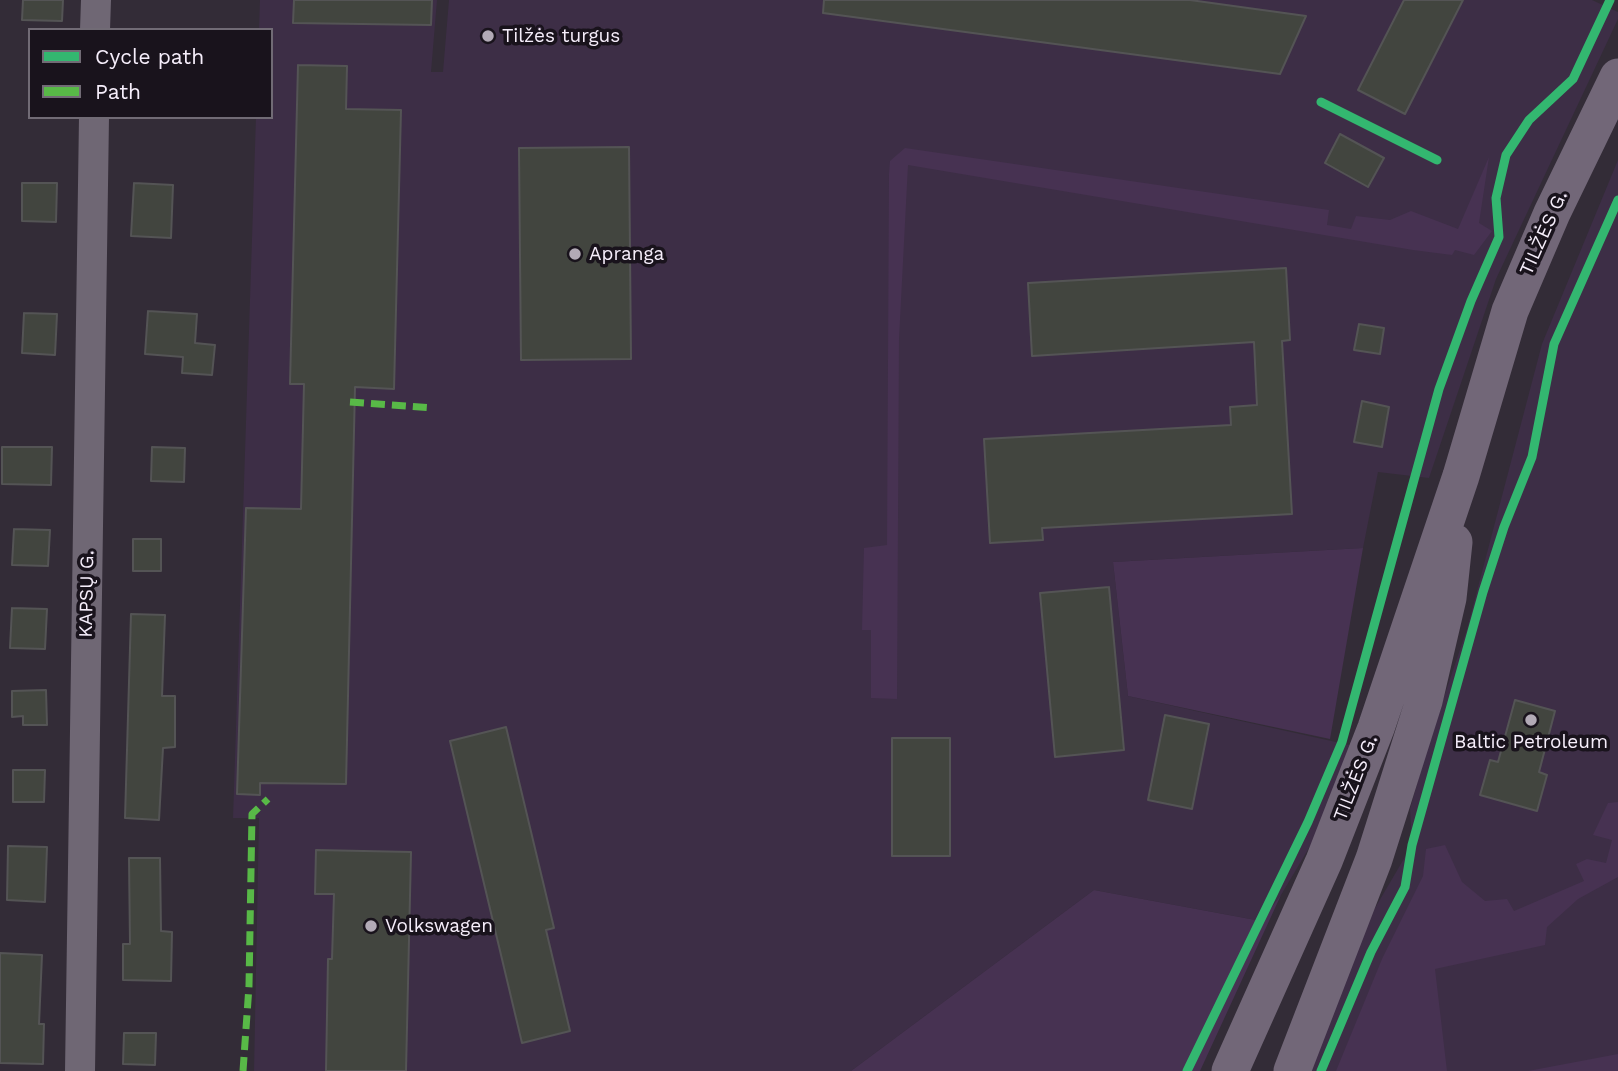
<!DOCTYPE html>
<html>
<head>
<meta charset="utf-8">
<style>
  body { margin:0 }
  #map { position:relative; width:1618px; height:1071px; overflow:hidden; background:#332c37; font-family:"Work Sans",sans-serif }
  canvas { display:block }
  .legend { position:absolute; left:28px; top:28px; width:245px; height:91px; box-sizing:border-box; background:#19131c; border:2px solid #716b75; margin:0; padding:9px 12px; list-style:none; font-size:21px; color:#f6eefb }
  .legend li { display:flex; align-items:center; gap:14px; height:35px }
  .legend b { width:35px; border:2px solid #716b75 }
</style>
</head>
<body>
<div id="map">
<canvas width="1618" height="1071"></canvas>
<ul class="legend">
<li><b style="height:9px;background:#33b770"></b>Cycle path</li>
<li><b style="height:9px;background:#58b947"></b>Path</li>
</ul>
</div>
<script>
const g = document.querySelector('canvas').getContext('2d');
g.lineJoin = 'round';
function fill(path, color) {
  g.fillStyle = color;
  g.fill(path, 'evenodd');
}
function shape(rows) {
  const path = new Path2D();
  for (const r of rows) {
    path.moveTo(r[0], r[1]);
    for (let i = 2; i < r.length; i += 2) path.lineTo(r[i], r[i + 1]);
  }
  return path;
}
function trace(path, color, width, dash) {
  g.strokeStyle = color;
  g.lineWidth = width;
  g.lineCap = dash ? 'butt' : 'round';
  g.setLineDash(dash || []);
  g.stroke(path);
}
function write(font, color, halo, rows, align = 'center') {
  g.font = font + ' "Work Sans",sans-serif';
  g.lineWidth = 7;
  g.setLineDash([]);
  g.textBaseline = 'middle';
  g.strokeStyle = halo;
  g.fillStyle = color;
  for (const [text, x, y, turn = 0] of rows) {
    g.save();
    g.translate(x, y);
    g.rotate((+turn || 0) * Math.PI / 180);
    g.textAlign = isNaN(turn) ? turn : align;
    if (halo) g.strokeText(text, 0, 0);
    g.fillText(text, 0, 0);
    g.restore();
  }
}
fill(shape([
  [260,0,437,0,431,72,443,72,449,0,1592,0,1618,12,1618,19,1496,279,1429,478,1378,472,1363,548,1113,562,1128,696,1354,746,1331,811,1281,895,1261,921,1094,890,851,1071,254,1071,259,818,233,818,256,117,271,117,271,30,259,30],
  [1618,160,1618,1071,1308,1071,1358,937,1412,845,1410,809,1429,741,1467,629,1542,344]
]), '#3d2e46');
fill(shape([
  [905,148,1329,210,1327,225,1351,229,1356,216,1390,220,1411,211,1458,229,1489,157,1479,223,1492,231,1474,255,1455,250,1452,255,1413,250,908,165,899,339,897,699,871,698,871,630,862,630,864,548,887,545,889,174,890,161],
  [1363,548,1330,739,1128,696,1113,562],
  [1618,802,1618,877,1578,899,1547,927,1545,945,1435,969,1447,1071,1336,1071,1382,959,1423,876,1426,849,1445,845,1462,882,1485,901,1507,899,1514,911,1584,881,1576,864,1587,859,1606,863,1612,840,1593,835,1608,803],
  [1094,890,1261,921,1281,895,1200,1071,851,1071],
  [1618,1054,1618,1071,1528,1071]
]), '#473252');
const building = shape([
  [23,0,63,0,62,21,22,20,23,0],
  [294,0,432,0,431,25,293,23,294,0],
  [824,0,1190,0,1306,16,1280,74,823,13,824,0],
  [1404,0,1463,0,1405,114,1358,90,1404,0],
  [298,65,347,66,346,109,401,110,394,389,355,387,346,784,260,783,260,795,237,794,246,508,301,509,304,384,290,384,298,65],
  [1340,134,1384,158,1368,187,1325,163,1340,134],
  [629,147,631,359,521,360,519,148,629,147],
  [22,183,57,183,56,222,22,221,22,183],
  [134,183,173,185,171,238,131,236,134,183],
  [1286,268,1290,340,1282,341,1292,514,1042,528,1043,540,990,543,984,439,1231,425,1230,407,1257,405,1254,342,1032,356,1028,283,1286,268],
  [148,311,197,314,195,343,215,345,212,375,182,373,183,357,145,354,148,311],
  [24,313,57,314,55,355,22,353,24,313],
  [1359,324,1384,328,1380,354,1354,350,1359,324],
  [1362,401,1389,407,1382,447,1354,442,1362,401],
  [2,447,52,447,51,485,2,484,2,447],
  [152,447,185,448,184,482,151,481,152,447],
  [14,529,50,530,48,566,12,565,14,529],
  [133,539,161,539,161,571,133,571,133,539],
  [1109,587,1124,750,1055,757,1040,593,1109,587],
  [12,608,47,609,45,649,10,648,12,608],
  [131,614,165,615,162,696,175,696,175,747,163,748,159,820,125,818,131,614],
  [46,690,47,725,23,725,23,716,12,717,12,691,46,690],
  [1515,700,1555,711,1539,772,1547,775,1537,811,1480,795,1490,760,1498,762,1515,700],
  [1165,715,1209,724,1192,809,1148,800,1165,715],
  [506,727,554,928,546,930,570,1031,522,1043,450,741,506,727],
  [892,738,950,738,950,856,892,856,892,738],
  [13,770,45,770,44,802,13,802,13,770],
  [8,846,47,847,45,902,7,900,8,846],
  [316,850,411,852,406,1071,326,1071,328,959,332,959,334,894,315,894,316,850],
  [129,858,160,858,161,931,172,932,171,981,123,980,123,944,130,944,129,858],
  [0,953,42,955,39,1024,44,1024,43,1064,0,1063,0,953],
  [124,1033,156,1033,155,1065,123,1064,124,1033]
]);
fill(building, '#42453f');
trace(building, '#545455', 2);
trace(shape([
  [95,30,96,0],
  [80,1071,94,117]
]), '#6f6774', 30);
trace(shape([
  [1230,1071,1324,861,1376,728,1461,476,1510,311,1552,213,1618,77],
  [1292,1071,1374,859,1424,701,1448,598,1454,542]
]), '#726778', 37);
trace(shape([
  [350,402,433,408],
  [243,1071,249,986,252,814,268,799]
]), '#58b947', 7, [14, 7]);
trace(shape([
  [1321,102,1437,160],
  [1187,1071,1308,822,1342,742,1439,389,1471,301,1499,237,1496,198,1506,155,1529,120,1573,79,1610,0],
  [1321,1071,1371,952,1405,887,1412,845,1483,592,1504,527,1532,457,1554,344,1618,200]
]), '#33b770', 9);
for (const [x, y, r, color] of [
  [488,36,7,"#b2aab6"],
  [575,254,7,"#b2aab6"],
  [1531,720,7,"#b2aab6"],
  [371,926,7,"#b2aab6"]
]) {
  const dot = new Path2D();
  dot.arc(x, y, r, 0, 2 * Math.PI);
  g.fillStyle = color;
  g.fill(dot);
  trace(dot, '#19131c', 2.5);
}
write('19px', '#f6eefb', '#19131c', [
  ["Tilžės turgus",502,36],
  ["Apranga",589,254],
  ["Baltic Petroleum",1531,742,"center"],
  ["Volkswagen",385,926]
], 'left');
write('19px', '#f6eefb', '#19131c', [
  ["TILŽĖS G.",1544,233,-66],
  ["KAPSŲ G.",87,594,-89],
  ["TILŽĖS G.",1356,778,-69]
]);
</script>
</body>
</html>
